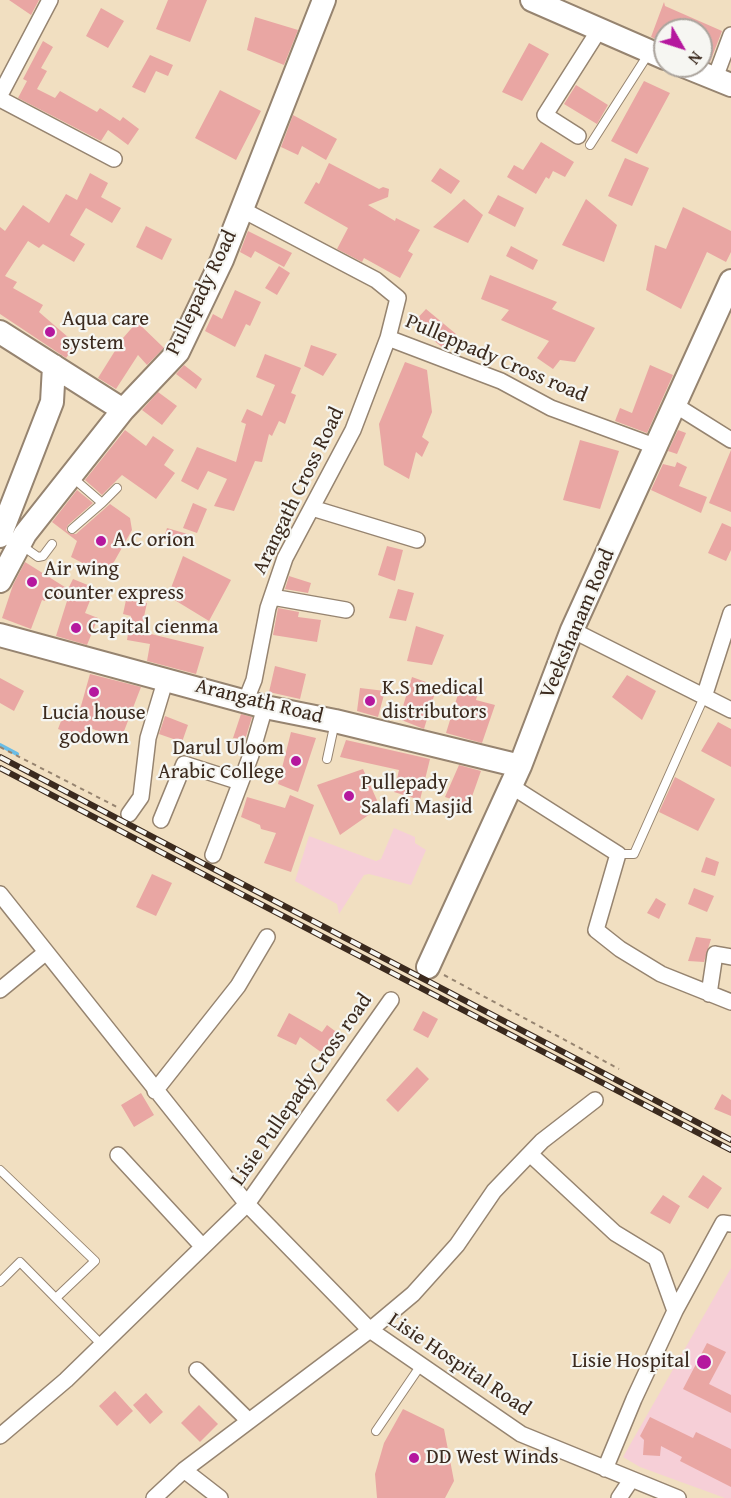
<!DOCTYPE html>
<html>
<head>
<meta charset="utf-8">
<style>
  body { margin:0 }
  #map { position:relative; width:731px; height:1498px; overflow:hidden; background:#f1dfc1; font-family:"Gentium Book Plus",serif }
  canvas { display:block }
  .north { position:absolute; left:653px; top:18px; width:60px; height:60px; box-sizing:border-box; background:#f6f6f2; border:2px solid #aba49d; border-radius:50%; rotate:129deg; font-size:16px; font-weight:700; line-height:24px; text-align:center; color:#3b2a1e }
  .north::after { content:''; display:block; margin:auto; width:21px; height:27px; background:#b5179e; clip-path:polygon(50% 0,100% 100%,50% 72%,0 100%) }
</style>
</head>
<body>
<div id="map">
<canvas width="731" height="1498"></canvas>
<div class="north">N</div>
</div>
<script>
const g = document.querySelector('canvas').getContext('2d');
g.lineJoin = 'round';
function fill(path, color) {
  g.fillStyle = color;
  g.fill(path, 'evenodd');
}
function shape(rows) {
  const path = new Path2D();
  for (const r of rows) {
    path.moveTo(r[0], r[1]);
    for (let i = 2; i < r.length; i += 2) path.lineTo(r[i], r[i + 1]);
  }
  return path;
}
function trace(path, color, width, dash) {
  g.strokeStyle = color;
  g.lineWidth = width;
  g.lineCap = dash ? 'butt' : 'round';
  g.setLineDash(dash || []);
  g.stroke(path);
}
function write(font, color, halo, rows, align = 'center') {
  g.font = font + ' "Gentium Book Plus",serif';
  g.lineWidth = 4.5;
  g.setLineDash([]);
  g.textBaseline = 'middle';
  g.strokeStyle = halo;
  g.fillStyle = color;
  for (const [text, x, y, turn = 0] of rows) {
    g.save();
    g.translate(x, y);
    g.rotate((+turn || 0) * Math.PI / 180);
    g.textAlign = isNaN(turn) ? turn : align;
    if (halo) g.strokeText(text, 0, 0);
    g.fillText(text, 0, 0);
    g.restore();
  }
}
fill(shape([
  [394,828,415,837,415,843,426,850,411,885,369,874,364,875,339,914,337,904,295,881,309,836,376,861,381,859],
  [731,1268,731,1498,725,1498,640,1467,623,1457]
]), '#f6cfd7');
trace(shape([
  [0,745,17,754]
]), '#6abde6', 4);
fill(shape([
  [9,0,39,0,31,15],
  [168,0,207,0,190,42,156,29],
  [664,2,665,6,722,31,710,62,701,58,701,30,665,30,665,43,651,37],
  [101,8,124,21,108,48,86,36],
  [255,17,298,30,284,65,247,50],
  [43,41,53,47,41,68,47,71,37,89,55,98,60,91,97,112,100,108,120,121,123,117,139,129,128,145,108,130,101,141,18,98,27,81,23,79],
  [529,43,549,54,522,101,502,92],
  [150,55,173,65,168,76,156,71,145,93,132,87],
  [644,81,670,93,637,154,611,141],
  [576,85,608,105,597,124,564,104],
  [220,90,261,111,236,160,195,138],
  [293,115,337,139,326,160,302,146,298,155,281,147],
  [541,142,574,162,565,177,553,171,549,179,546,177,536,194,507,177,514,165,523,170],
  [625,158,649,168,632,206,608,196],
  [329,163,379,189,383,187,389,189,388,197,368,205,395,221,396,218,420,230,408,251,413,254,400,278,364,258,362,262,337,249,348,228,304,203,316,182,319,184],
  [440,168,460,181,451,194,431,181],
  [90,173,108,183,101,197,121,208,112,223,86,208,70,235,85,244,74,262,43,244,39,248,28,241,5,276,17,282,13,288,43,305,39,312,76,344,66,358,0,314,0,227,5,231,23,205,49,223,66,194,77,200],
  [498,195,524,208,515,227,488,213],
  [464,199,483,215,468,243,433,227],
  [586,199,617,225,604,262,562,245],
  [683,207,731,231,731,252,726,262,707,252,681,309,646,290,655,245,666,249],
  [146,226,172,239,162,260,136,247],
  [248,231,292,253,284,267,255,251,251,258,240,252],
  [511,246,538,260,533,270,506,256],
  [279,266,290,273,277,295,265,288],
  [490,275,557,302,552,309,595,328,575,362,560,360,553,369,537,358,549,341,501,320,509,310,481,299],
  [235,290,261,302,250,326,246,324,235,347,205,331,213,314,222,319],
  [426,309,456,334,444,349,413,323],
  [137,322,164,348,147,365,138,355,116,389,98,378,123,338],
  [311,345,337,354,323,376,304,366],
  [265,354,301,368,291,393,296,395,285,424,279,421,272,436,269,434,262,462,255,461,234,511,214,506,227,479,208,471,198,490,181,481,197,447,236,462,246,424,241,422,247,409,262,416,275,385,256,377],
  [405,362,427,370,432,412,422,437,429,442,422,457,416,452,409,479,384,465,379,424],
  [184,365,202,379,196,389,176,374],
  [650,365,673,375,647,433,615,421,620,408,632,413],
  [158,392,177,406,162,425,142,410],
  [125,430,146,446,153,436,174,450,164,465,175,473,156,499,122,475,102,495,85,480],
  [678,430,686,433,677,454,668,451],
  [580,440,619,451,600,509,563,500],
  [731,450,731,512,709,503],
  [677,462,687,467,679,486,707,497,701,513,651,490,663,464,675,467],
  [77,490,93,503,68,525,66,530,70,534,76,534,110,504,130,518,132,530,110,569,100,572,71,557,77,541,52,522],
  [193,503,207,509,197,533,183,528],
  [722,523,731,527,731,550,726,561,708,553],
  [167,528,191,535,187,548,163,541],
  [387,546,403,550,395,581,378,575],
  [183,556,231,580,209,621,168,596],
  [25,562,68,589,73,579,95,588,85,613,98,618,87,645,56,636,67,601,48,593,45,601,42,600,31,629,2,618,13,585],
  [289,576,311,583,308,593,285,589],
  [398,589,414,593,406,621,389,618],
  [126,600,147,603,143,621,149,622,147,633,204,647,196,674,147,661,150,644,127,640,131,616,123,614],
  [278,608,299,612,298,617,321,620,317,642,273,635],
  [416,626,444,635,432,665,407,661],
  [275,666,306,674,300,699,269,692],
  [90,674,141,687,121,739,87,727,82,738,58,729,66,708,79,713],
  [627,675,656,691,642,720,612,697],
  [412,677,437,686,424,729,399,719],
  [0,678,24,691,14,711,0,703],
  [360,688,385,691,378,717,357,711],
  [459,691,477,696,476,700,495,705,482,743,446,733],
  [241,714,252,717,245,740,233,738],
  [165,716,188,725,182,742,159,734],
  [718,722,731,729,731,767,701,751],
  [291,732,316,738,298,792,278,784],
  [346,740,430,759,420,800,394,792,399,770,340,757],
  [459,765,481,771,469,805,445,797],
  [363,769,380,807,340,835,317,785],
  [675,777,715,799,698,831,659,812],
  [290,795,314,805,291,872,264,863,276,833,261,829,260,825,241,817,247,797,285,808],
  [706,857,719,862,715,876,701,872],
  [152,874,172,883,156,916,136,907],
  [694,888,714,896,707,912,688,904],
  [656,898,666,904,659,919,647,913],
  [696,937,711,939,704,962,688,961],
  [423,1011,438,1019,428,1038,413,1030],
  [289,1013,322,1032,327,1025,339,1034,325,1055,300,1037,296,1045,277,1036],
  [417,1067,429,1079,398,1112,386,1100],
  [141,1093,154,1115,134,1127,121,1105],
  [722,1094,731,1100,731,1116,714,1109],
  [703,1175,722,1188,708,1209,688,1197],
  [663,1195,680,1206,670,1224,650,1213],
  [707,1343,726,1352,709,1384,731,1395,731,1413,683,1389],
  [115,1391,133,1411,117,1426,99,1406],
  [146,1393,163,1412,150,1424,133,1405],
  [199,1405,218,1424,200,1442,181,1423],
  [403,1409,444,1429,454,1481,445,1498,377,1498,375,1474,384,1443],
  [650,1417,693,1438,696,1432,731,1449,731,1487,680,1461,682,1457,661,1446,660,1456,643,1455,644,1440,640,1436]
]), '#e9a6a3');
const lane = shape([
  [590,145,649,53],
  [72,477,102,503,117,488],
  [72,529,102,503],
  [21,545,38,557,43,556,52,544],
  [327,759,335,722],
  [618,854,634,854,704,697],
  [0,1170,95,1261,56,1298],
  [0,1282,20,1262,102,1345],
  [376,1431,421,1365]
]);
const street = shape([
  [715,78,731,35],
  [0,95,50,0],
  [0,99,114,159],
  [578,136,545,115,599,30],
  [241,209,376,280,398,298,388,338,501,381,551,408,657,447],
  [675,405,731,440],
  [312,508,417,540],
  [272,597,346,610],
  [572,630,731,710],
  [704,697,731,613],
  [246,700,254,680,268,608,285,558,353,430,388,338],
  [511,786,618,854,596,930,620,949,661,974,731,1002],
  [129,814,141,797,148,738,164,685,170,680],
  [161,820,184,764,240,782],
  [213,855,251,755,265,707],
  [0,894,247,1204,391,1000],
  [0,990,45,953],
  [709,994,715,954,731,957],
  [155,1091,238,986,267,937],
  [530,1154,615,1233,656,1258,675,1311,634,1399,605,1469],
  [118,1155,203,1247],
  [675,1311,723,1223,731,1224],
  [197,1370,249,1421],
  [0,1436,66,1380,247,1204,370,1330,413,1294,457,1245,494,1191,542,1141,595,1100],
  [184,1470,220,1498],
  [154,1498,184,1470,370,1330,521,1434,678,1498],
  [619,1498,631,1480]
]);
const secondary = shape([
  [532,0,665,58],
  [684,66,731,85],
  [0,332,123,410],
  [0,536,52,402,54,366],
  [0,581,25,534,123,410,178,352,222,260,324,0],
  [0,635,265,707,335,721,520,766],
  [428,967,520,766,572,630,731,281]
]);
trace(lane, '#968470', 10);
trace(street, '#968470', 18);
trace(secondary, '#968470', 26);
trace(shape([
  [0,747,117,807],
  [444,975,619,1069]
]), '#968470', 2, [4.5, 4.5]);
trace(lane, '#fff', 8);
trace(street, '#fff', 15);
trace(secondary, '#fff', 22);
const rail = shape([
  [0,757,731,1140],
  [0,768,731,1150]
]);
trace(rail, '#3b2a1e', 6);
trace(rail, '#f6f6f2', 4, [11]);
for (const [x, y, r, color] of [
  [50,332,6,"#b5179e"],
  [101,541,6,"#b5179e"],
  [32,582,6,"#b5179e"],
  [76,628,6,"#b5179e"],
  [94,692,6,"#b5179e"],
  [370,701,6,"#b5179e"],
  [296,761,6,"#b5179e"],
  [349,796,6,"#b5179e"],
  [704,1362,8,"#b5179e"],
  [414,1458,6,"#b5179e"]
]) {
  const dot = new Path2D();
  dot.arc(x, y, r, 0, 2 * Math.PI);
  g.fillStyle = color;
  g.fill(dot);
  trace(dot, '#f6f6f2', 2);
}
write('21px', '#3b2a1e', '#f6f6f2', [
  ["Pullepady Road",202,293,-64],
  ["Pulleppady Cross road",496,359,23],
  ["Arangath Cross Road",299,491,-64],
  ["Veekshanam Road",578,624,-67],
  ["Arangath Road",259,702,14],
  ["Lisie Pullepady Cross road",302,1090,-55],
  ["Lisie Hospital Road",459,1365,34]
]);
write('21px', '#3b2a1e', '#f6f6f2', [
  ["Aqua care",62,320],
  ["system",62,344],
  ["A.C orion",113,541],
  ["Air wing",44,570],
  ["counter express",44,594],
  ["Capital cienma",88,628],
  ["K.S medical",382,689],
  ["distributors",382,713],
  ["Lucia house",94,714,"center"],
  ["godown",94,738,"center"],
  ["Darul Uloom",284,749,"right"],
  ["Arabic College",284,773,"right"],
  ["Pullepady",361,784],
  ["Salafi Masjid",361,808],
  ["Lisie Hospital",690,1362,"right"],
  ["DD West Winds",426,1458]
], 'left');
</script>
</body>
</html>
